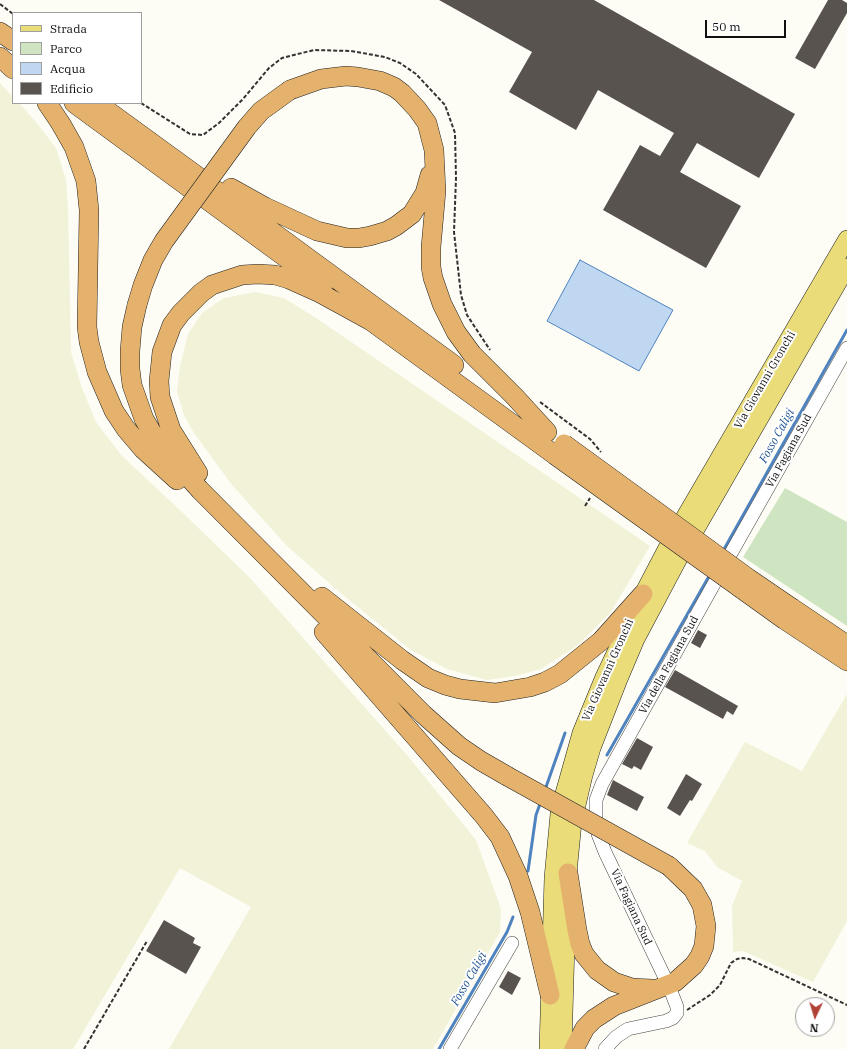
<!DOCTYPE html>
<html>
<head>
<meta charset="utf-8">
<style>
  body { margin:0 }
  #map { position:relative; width:847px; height:1049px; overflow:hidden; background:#fefdf5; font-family:"IBM Plex Serif",serif }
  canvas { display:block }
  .legend { position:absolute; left:12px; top:12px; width:130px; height:92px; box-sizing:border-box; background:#fff; border:1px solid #9f9f9f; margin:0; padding:5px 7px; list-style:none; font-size:12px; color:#101010 }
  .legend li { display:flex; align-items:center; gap:8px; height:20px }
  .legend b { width:20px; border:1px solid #9f9f9f }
  .north { position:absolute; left:795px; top:997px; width:40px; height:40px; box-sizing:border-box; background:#fff; border:1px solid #9f9f9f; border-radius:50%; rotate:184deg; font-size:11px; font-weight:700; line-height:16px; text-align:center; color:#101010 }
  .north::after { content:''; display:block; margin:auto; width:14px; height:18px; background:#b14137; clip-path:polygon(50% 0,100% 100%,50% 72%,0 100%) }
  .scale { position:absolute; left:705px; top:20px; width:81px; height:18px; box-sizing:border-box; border:2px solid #101010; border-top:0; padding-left:5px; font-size:12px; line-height:14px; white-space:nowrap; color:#101010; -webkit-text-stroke:3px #fff; paint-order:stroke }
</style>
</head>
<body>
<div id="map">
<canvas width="847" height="1049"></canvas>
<ul class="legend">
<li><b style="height:5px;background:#e9dc79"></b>Strada</li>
<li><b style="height:11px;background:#cfe5c1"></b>Parco</li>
<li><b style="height:11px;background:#bfd7f0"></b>Acqua</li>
<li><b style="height:11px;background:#58534e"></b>Edificio</li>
</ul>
<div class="north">N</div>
<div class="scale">50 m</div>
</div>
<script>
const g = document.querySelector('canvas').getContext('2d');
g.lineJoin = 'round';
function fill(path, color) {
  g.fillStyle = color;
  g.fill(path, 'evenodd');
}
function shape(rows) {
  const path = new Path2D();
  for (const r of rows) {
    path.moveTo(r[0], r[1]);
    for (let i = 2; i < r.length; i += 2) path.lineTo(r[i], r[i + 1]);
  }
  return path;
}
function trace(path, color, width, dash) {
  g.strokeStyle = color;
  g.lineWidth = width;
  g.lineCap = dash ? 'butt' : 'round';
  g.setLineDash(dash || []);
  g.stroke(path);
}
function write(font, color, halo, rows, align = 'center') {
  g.font = font + ' "IBM Plex Serif",serif';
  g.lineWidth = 4;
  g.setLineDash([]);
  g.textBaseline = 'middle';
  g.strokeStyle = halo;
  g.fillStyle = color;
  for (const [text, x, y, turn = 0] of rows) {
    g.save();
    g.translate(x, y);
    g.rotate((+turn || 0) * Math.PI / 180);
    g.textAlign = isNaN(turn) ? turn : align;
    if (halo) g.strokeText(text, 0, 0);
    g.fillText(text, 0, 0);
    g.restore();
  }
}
fill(shape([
  [0,83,13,97,13,103,19,103,36,122,56,148,66,180,68,207,71,352,82,388,96,422,122,456,182,512,250,578,407,755,476,840,501,909,500,932,433,1049,169,1049,251,907,180,868,73,1049,0,1049],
  [255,292,284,298,316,318,650,546,611,612,578,645,541,669,515,676,487,680,447,669,411,650,343,595,287,546,232,485,194,433,184,415,177,392,180,366,188,334,202,313,224,298],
  [847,694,847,921,813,982,743,951,733,952,732,906,742,881,717,867,705,851,687,843,745,742,802,771]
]), '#f1f2d7');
fill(shape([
  [785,488,847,522,847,626,743,557]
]), '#cfe5c1');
const water = shape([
  [580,260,673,310,639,371,547,321,580,260]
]);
fill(water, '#bfd7f0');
trace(water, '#4e83bf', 1);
trace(shape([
  [723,551,847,330],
  [607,755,708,578],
  [546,787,565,733],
  [528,871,536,815,540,804],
  [439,1049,507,932,513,917]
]), '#4e83bf', 3);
fill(shape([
  [439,0,594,0,795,114,759,178,697,143,680,172,741,206,706,268,603,210,640,145,660,156,674,133,598,90,576,130,509,92,532,52],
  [828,0,842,0,847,3,847,13,815,69,795,58],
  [698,630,707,635,700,648,691,643],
  [675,670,738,706,733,715,727,711,723,719,665,687],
  [637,738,653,747,641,770,634,766,632,769,622,764],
  [686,774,702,784,692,801,690,800,680,816,667,808],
  [613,780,644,797,637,811,607,795],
  [164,920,195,938,193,943,201,947,186,974,146,951],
  [508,971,521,978,512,995,499,987]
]), '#58534e');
const minor = shape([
  [730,555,847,348],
  [596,816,596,800,602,784,715,582],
  [598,834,605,852,666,980],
  [450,1049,512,943],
  [605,1049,616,1037,628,1029,666,1021,673,1018,677,1013,677,1007,672,994]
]);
const major = shape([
  [683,520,847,239],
  [696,529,847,267],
  [563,797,581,733,604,677,643,594,667,548],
  [577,805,584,775,592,748,619,679,636,639,679,558],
  [548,1049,553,878,559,814],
  [563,1049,568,873,573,822]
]);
const highway = shape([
  [0,32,13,41],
  [0,57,13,69],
  [290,90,321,79,346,76,358,77,380,81,394,87,402,93,417,109,427,123,434,150,436,191,431,247,431,267,433,278,442,304,456,332,472,354,515,397,547,432],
  [47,103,61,124,74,147,86,181,89,210,87,327,89,342,97,372,114,411,126,429,143,449,177,480],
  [74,103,191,189],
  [97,103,200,178],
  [231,188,265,207,317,231,347,238,359,238,370,236,387,231,396,226,412,214,425,193,430,175],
  [214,189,454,365],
  [206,199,323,285],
  [137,305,132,327,130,351,130,369,132,385,144,419,158,443,200,490,423,714,459,746,481,761,507,776],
  [360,313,555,455],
  [198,473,171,430,160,397,159,381,162,352,172,325,181,313,201,293,212,285,242,275,258,274,275,275,289,279,318,292,371,321],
  [322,597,402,660,428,678,445,685,460,689,495,693,530,687,545,682,560,674,601,641,643,594],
  [792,608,847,645],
  [785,620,847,661],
  [324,632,484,816,500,837,518,876,530,912,550,995],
  [568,873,577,930,580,944,584,954,597,970,614,982,632,988,652,989],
  [574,1049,585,1028,594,1019,614,1006,675,982,694,965,700,956,704,946,706,926,702,905,693,889,669,866]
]);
trace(minor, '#434343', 14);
trace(major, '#212121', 18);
trace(highway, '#212121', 20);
trace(shape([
  [0,4,13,14],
  [141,103,190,134,203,135,219,123,243,99,269,68,282,58,314,50,351,51,385,57,400,63,416,74,445,105,455,133,456,178,454,232,461,295,467,315,490,350],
  [540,402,590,439,601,452],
  [585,506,590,498],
  [687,1010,710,995,720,985,731,963,737,959,743,958,749,959,847,1005],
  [84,1049,147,941]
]), '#323232', 2, [4, 2]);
trace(minor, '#fff', 13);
trace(major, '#e9dc79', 17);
trace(highway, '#e4b26c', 19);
const highwayBridge = shape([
  [137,305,143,285,153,260,164,241,247,127,261,111,290,90],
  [564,444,748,578,792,608],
  [555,455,785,620],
  [507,776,669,866]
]);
trace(highwayBridge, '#212121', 20, []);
trace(highwayBridge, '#e4b26c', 19);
write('11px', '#101010', '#fff', [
  ["Via Giovanni Gronchi",765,380,-60],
  ["Via Fagiana Sud",789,451,-61],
  ["Via della Fagiana Sud",669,665,-61],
  ["Via Giovanni Gronchi",608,670,-66],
  ["Via Fagiana Sud",631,907,65]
]);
write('italic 12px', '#265795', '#fff', [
  ["Fosso Caligi",777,436,-61],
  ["Fosso Caligi",469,979,-60]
]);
</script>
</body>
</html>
